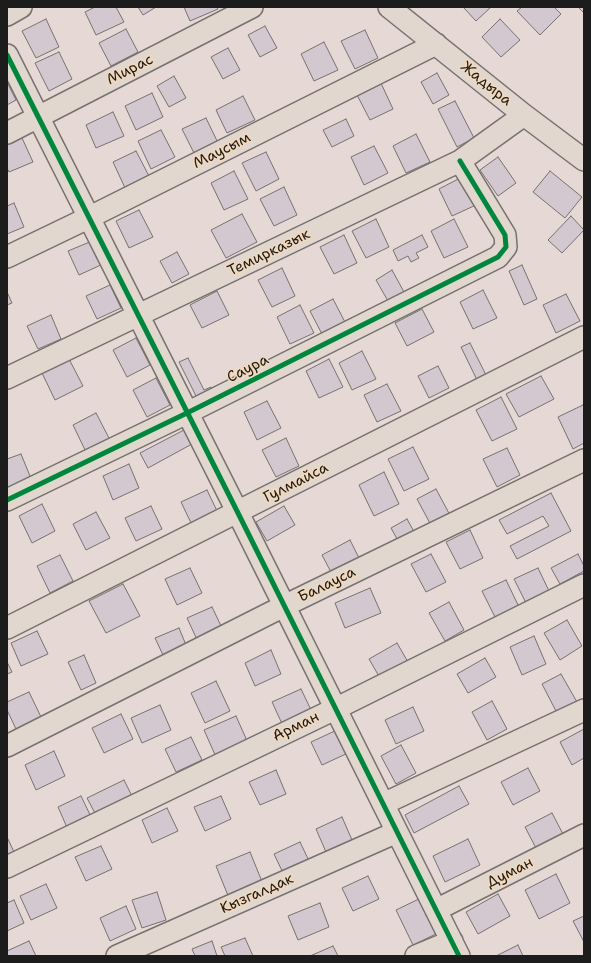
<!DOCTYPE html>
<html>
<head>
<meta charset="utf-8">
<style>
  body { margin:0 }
  #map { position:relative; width:591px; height:963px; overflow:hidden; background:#e6d8d4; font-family:"Shantell Sans",sans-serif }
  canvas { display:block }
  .frame { position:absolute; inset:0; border:8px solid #1c1c1c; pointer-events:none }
</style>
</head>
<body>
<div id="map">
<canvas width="591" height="963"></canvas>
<div class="frame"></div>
</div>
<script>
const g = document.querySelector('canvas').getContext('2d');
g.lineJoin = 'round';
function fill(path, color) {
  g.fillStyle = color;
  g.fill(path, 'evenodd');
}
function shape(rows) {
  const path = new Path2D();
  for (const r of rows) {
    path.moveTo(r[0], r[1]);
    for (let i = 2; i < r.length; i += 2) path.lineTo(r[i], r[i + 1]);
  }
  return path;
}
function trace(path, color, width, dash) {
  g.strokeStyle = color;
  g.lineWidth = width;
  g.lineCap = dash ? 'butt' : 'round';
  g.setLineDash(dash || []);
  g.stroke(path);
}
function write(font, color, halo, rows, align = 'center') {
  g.font = font + ' "Shantell Sans",sans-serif';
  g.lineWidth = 3;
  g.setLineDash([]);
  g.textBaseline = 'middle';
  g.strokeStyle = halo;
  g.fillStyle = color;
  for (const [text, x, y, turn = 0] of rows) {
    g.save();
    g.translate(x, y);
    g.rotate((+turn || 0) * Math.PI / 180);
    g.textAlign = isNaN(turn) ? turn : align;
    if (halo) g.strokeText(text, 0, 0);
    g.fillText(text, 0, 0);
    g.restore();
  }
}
const building = shape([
  [95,7,116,7,124,22,96,35,85,12,95,7],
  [138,7,156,7,143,15,138,7],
  [184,7,217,7,218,9,190,21,184,7],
  [463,7,491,7,476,21,463,7],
  [522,7,554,7,561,14,540,35,517,11,522,7],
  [578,7,584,7,584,13,578,7],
  [46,19,59,47,36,58,22,31,46,19],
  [500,19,520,40,501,57,482,37,500,19],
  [265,26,277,48,260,57,248,35,265,26],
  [126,29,138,52,111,66,99,43,126,29],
  [365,30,378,58,355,69,341,41,365,30],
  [324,42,338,70,314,81,301,54,324,42],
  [228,48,240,70,223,79,211,57,228,48],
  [59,52,72,79,49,91,35,63,59,52],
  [437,73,449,95,433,104,421,82,437,73],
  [174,76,186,98,169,107,157,86,174,76],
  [380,81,393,109,370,120,356,93,380,81],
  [7,82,16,100,7,105,7,82],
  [152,93,163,117,136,130,125,106,152,93],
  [243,96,255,120,227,133,216,110,243,96],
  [455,101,474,138,457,147,438,109,455,101],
  [113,112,124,136,96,148,86,125,113,112],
  [206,118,219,145,196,157,182,129,206,118],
  [346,119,354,136,332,147,323,130,346,119],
  [161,130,175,157,151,169,138,141,161,130],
  [416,134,430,162,406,173,393,146,416,134],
  [22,138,33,162,9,172,7,168,7,145,22,138],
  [374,146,388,173,364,185,351,157,374,146],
  [136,151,150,178,126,190,113,162,136,151],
  [266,152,279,179,256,191,242,163,266,152],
  [498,157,516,183,498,196,480,170,498,157],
  [234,171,248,199,224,210,211,183,234,171],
  [550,171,582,197,565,218,533,192,550,171],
  [462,177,476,205,452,216,439,189,462,177],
  [284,187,297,215,274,226,260,199,284,187],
  [14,203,24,227,7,234,7,206,14,203],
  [139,210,153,237,129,248,116,221,139,210],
  [242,214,257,242,226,258,211,230,242,214],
  [571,216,584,230,562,253,548,240,571,216],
  [376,219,389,247,366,258,352,231,376,219],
  [454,219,468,247,444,258,431,231,454,219],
  [344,235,357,263,334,274,320,247,344,235],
  [422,235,428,247,416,253,419,258,411,262,408,256,398,261,393,250,422,235],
  [92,241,103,264,79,275,68,251,92,241],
  [177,252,189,274,172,283,160,261,177,252],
  [522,265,537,299,524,305,509,271,522,265],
  [282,268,295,296,272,307,258,280,282,268],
  [392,270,404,292,388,301,376,280,392,270],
  [110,285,121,308,97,319,86,296,110,285],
  [483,290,497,318,473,329,460,302,483,290],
  [217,291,229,315,202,328,190,305,217,291],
  [7,292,12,303,7,305,7,292],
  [566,294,580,321,556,333,543,305,566,294],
  [333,299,346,324,323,336,310,311,333,299],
  [300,305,314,333,290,344,277,317,300,305],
  [422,309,434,332,407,346,395,323,422,309],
  [51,315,61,339,38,349,27,326,51,315],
  [136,338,150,365,127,377,113,350,136,338],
  [470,343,487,377,478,382,461,347,470,343],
  [362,351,376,379,352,390,339,363,362,351],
  [188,358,204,390,211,387,215,395,199,402,179,362,188,358],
  [69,359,83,386,55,400,42,373,69,359],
  [329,359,343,387,319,398,306,371,329,359],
  [438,366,449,388,429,398,418,376,438,366],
  [541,376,554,399,519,417,506,394,541,376],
  [156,378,170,405,147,417,133,390,156,378],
  [387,384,401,411,377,422,364,395,387,384],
  [501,397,517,429,492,441,476,410,501,397],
  [267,401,281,428,257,440,244,412,267,401],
  [583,405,584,407,584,443,573,449,558,417,583,405],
  [96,413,110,440,86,452,73,425,96,413],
  [184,430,192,444,148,468,140,453,184,430],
  [286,438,299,466,276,477,262,450,286,438],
  [413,447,429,479,404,491,388,459,413,447],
  [507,448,520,475,497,487,483,459,507,448],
  [21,454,32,481,8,491,7,488,7,459,21,454],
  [129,464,139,488,113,500,103,476,129,464],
  [384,472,399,504,374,516,359,485,384,472],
  [436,489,451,517,432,527,417,499,436,489],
  [207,490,218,513,192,525,181,502,207,490],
  [551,493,571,531,517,559,510,546,549,526,543,516,507,534,499,520,551,493],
  [42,504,55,531,32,543,19,516,42,504],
  [151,506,162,529,136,541,125,518,151,506],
  [284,506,295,525,267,541,256,522,284,506],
  [96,512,110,538,86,550,73,524,96,512],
  [407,519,417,537,401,546,391,528,407,519],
  [470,530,483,558,460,569,446,542,470,530],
  [350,540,360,560,332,574,322,555,350,540],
  [431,554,446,582,426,592,411,564,431,554],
  [578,554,584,566,584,571,560,584,551,568,578,554],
  [60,555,73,581,50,593,37,566,60,555],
  [190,568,202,593,177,605,165,579,190,568],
  [538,568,551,595,528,607,514,579,538,568],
  [506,580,519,607,496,619,482,591,506,580],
  [123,584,140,616,106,633,89,601,123,584],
  [370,588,381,613,345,628,335,603,370,588],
  [449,602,464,630,445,641,429,613,449,602],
  [212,607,224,632,199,644,187,618,212,607],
  [567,620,582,646,560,660,544,633,567,620],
  [179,628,186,645,163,655,155,638,179,628],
  [37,631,48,654,21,666,11,643,37,631],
  [534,636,546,664,522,675,510,647,534,636],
  [397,643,408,662,380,678,369,659,397,643],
  [271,650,281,674,255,686,245,663,271,650],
  [84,655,96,683,81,690,68,662,84,655],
  [485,658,496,677,468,693,457,674,485,658],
  [7,662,12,672,7,674,7,662],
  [561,674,577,702,557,713,542,684,561,674],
  [216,681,230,711,205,723,191,693,216,681],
  [301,689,313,714,284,728,272,702,301,689],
  [29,692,41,717,16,729,7,710,7,702,29,692],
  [492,701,507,729,487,740,472,712,492,701],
  [160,705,171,730,142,743,131,718,160,705],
  [413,707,424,731,396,744,385,720,413,707],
  [121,714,133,739,104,753,92,728,121,714],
  [236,716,248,743,216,757,204,730,236,716],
  [584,729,584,758,572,765,560,742,584,729],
  [337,730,348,753,322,765,311,742,337,730],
  [191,737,202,760,176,772,165,749,191,737],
  [401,745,416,773,396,784,381,756,401,745],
  [54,751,65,776,36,790,25,765,54,751],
  [528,768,540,791,513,805,501,782,528,768],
  [276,770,286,794,260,805,249,782,276,770],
  [124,780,134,800,97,817,87,798,124,780],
  [459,786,469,804,414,833,405,815,459,786],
  [81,796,93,821,69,832,58,807,81,796],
  [221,796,231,819,205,831,194,807,221,796],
  [167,808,178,831,152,843,142,820,167,808],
  [552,813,564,836,537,850,525,827,552,813],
  [342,817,352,840,326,852,316,829,342,817],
  [7,837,14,852,7,855,7,837],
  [468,839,480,865,445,882,433,856,468,839],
  [300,842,311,865,285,877,274,854,300,842],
  [101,846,112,869,86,881,75,857,101,846],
  [250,852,263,884,229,898,216,866,250,852],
  [556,874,570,903,539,919,525,890,556,874],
  [368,876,379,899,353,911,342,888,368,876],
  [46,884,57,908,31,920,20,896,46,884],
  [157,892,166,920,142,928,132,900,157,892],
  [498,894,510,916,478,934,466,912,498,894],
  [421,898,438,933,413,945,396,910,421,898],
  [14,900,24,923,7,931,7,903,14,900],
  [320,903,329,927,298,940,288,916,320,903],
  [126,906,136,929,110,941,100,918,126,906],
  [584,916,584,942,573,921,584,916],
  [245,938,253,956,225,956,221,947,245,938],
  [29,941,36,956,7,956,7,951,29,941],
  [212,941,217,956,195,956,192,949,212,941],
  [518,945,523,956,496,956,518,945],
  [333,946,338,956,310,956,333,946]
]);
fill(building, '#d3c8cf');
trace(building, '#77716f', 1);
const minor = shape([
  [389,7,524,115,584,160],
  [7,15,21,7],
  [7,55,238,513,459,956],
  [7,133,252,7],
  [7,257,88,218,436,44],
  [7,378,460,161,524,115],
  [7,500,187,413,498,257,506,247,505,235,460,161],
  [7,628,584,337],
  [7,746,284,606,584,460],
  [383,804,584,710],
  [7,867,335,709,584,585],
  [436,910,584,835],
  [117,956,397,832],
  [416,956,452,941]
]);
trace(minor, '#77716f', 24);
trace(minor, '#e1d7ce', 21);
trace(shape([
  [7,55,238,513,459,956],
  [7,500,187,413,498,257,506,247,505,235,460,161]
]), '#00873e', 5);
write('15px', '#1c1c1c', '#f3d8ba', [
  ["Мирас",130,70,-27],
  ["Жадыра",486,84,39],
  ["Маусым",222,151,-27],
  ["Темирказык",269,253,-26],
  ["Саура",248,369,-27],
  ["Гулмайса",296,483,-27],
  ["Балауса",327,585,-26],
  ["Арман",296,727,-26],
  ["Думан",510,873,-27],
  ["Кызгалдак",257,894,-24]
]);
</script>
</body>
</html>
